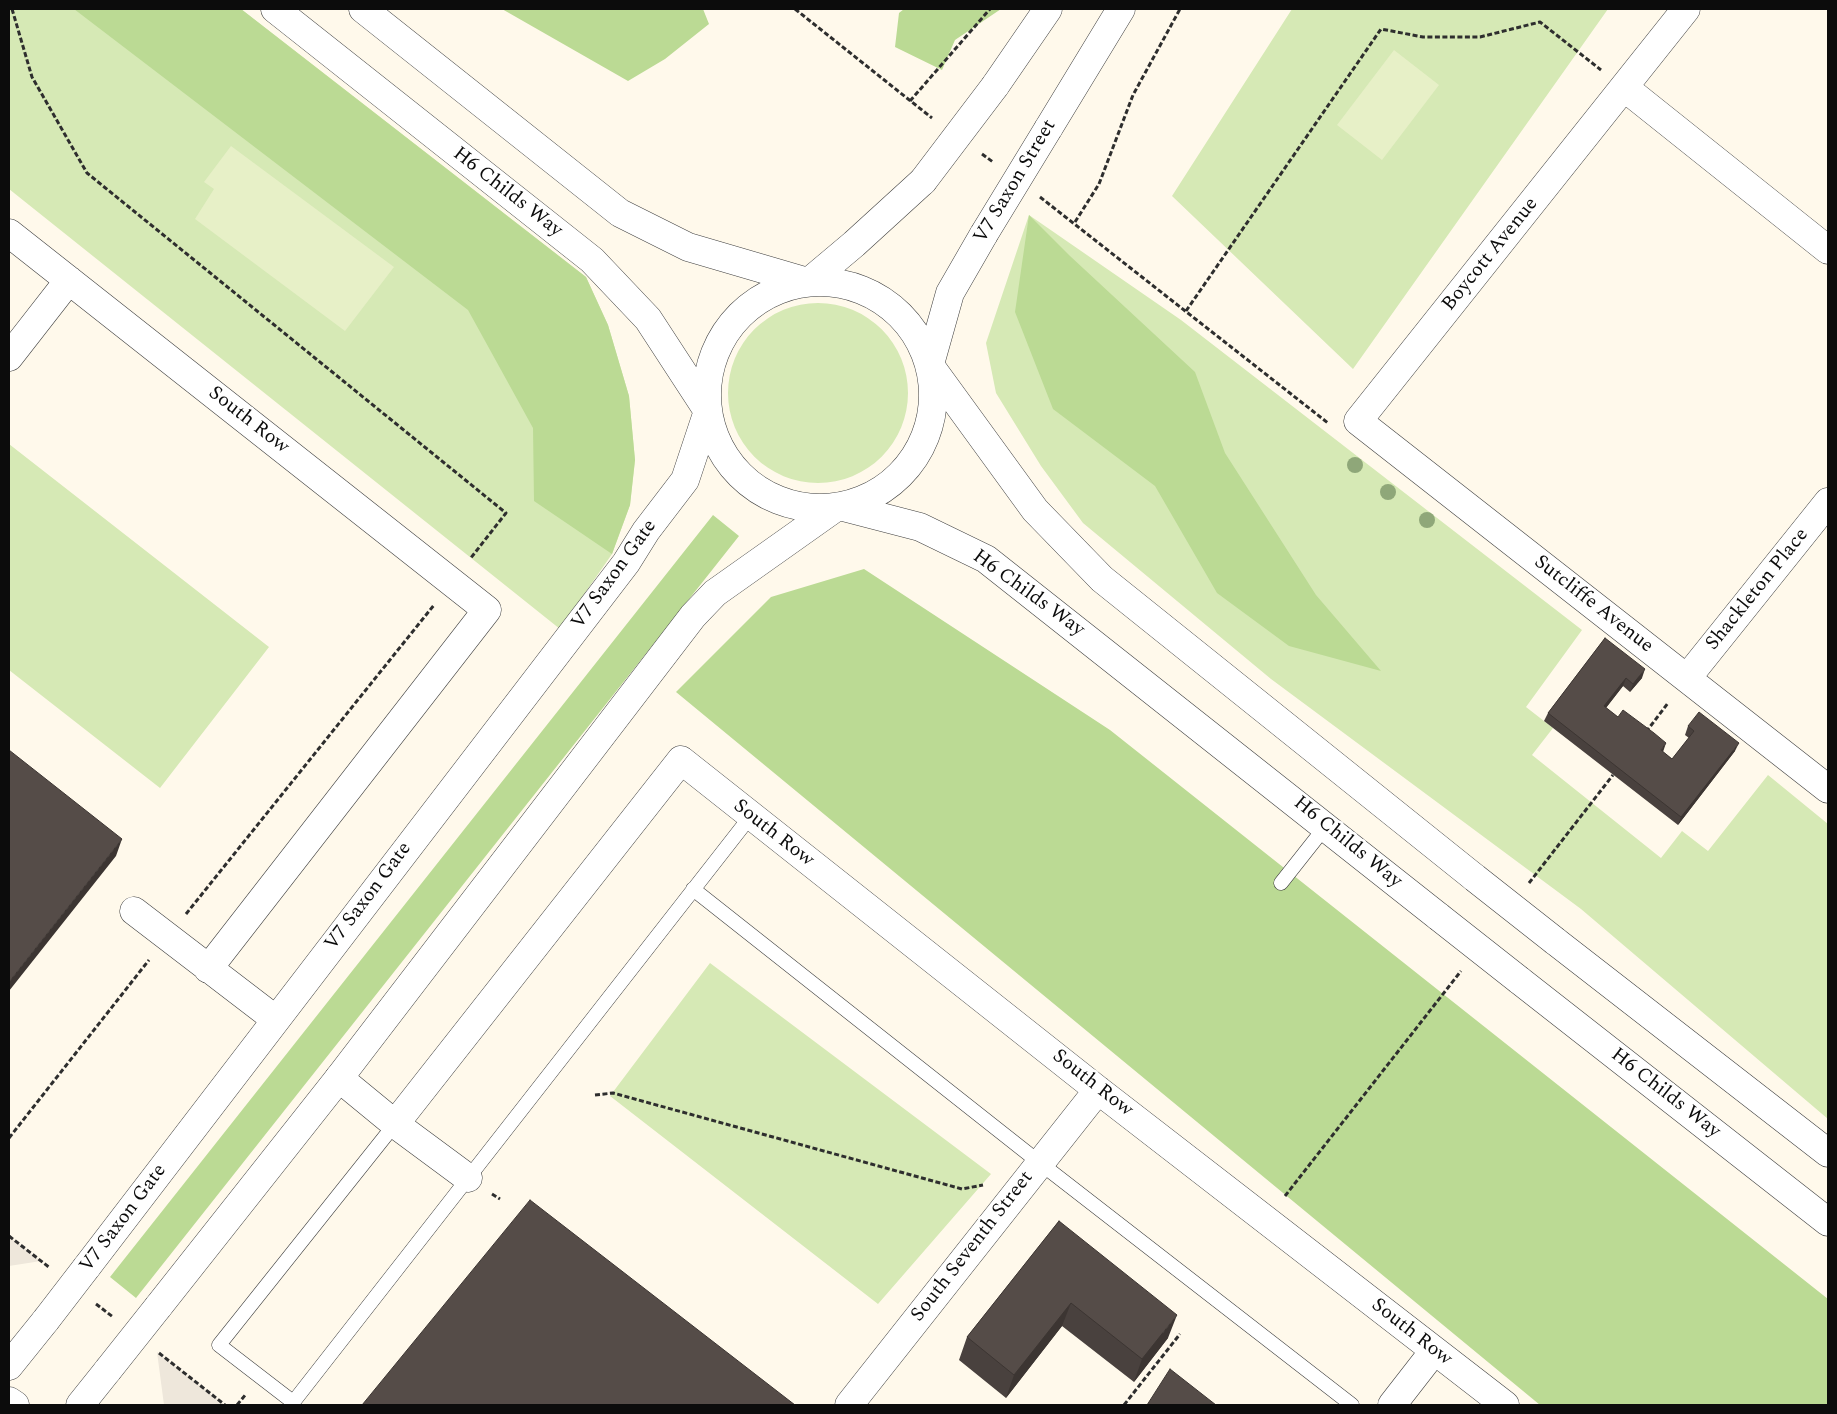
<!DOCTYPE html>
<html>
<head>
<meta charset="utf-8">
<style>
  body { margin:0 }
  #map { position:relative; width:1837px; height:1414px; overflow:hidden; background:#fff9eb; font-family:Spectral,serif }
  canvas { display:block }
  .frame { position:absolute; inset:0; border:10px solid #0c0c0c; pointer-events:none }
</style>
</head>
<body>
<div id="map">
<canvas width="1837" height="1414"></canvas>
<div class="frame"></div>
</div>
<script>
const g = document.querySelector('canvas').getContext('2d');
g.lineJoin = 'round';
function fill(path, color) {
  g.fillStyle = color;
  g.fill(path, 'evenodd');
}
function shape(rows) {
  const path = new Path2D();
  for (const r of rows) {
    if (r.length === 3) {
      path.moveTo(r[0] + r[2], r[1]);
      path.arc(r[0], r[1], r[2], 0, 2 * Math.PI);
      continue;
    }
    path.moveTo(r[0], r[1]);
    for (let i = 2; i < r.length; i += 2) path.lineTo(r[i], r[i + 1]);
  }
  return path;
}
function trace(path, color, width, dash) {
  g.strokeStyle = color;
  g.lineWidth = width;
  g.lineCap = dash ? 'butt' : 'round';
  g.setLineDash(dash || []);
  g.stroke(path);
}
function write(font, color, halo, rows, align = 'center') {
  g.font = font + ' Spectral,serif';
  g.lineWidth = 5;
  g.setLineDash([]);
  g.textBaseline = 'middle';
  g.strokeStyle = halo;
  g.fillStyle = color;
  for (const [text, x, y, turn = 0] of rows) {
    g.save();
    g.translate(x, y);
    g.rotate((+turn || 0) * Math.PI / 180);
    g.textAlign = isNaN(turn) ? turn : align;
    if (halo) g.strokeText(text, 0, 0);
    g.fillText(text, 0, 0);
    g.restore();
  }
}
fill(shape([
  [9,9,241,9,586,277,608,325,629,396,635,460,630,505,612,554,560,629,9,189],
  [1292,9,1608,9,1353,369,1172,196],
  [1029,215,1181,320,1582,630,1526,707,1553,728,1532,755,1661,858,1682,831,1708,851,1768,775,1828,824,1828,1119,1581,909,1271,679,1083,523,1041,466,996,393,986,343],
  [818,393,90],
  [9,444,269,647,160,788,9,670],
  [710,963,991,1174,878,1304,610,1096]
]), '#d6e9b5');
fill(shape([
  [74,9,241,9,586,277,608,325,629,396,635,460,630,505,612,554,534,501,533,428,468,310],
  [502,9,703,9,709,24,665,59,628,81],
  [904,9,1001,9,955,40,942,70,895,47,899,13],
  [1029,215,1070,256,1195,372,1225,453,1316,595,1381,671,1289,646,1217,593,1155,486,1053,409,1015,312],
  [713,515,739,536,136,1298,110,1277],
  [864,569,1110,730,1828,1299,1828,1405,1540,1405,676,692,771,597]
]), '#bbda94');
fill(shape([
  [1394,50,1439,85,1382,160,1337,125],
  [231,146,394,267,345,331,195,219,214,189,204,182]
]), '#e7f0c7');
fill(shape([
  [9,1236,41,1261,9,1266],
  [157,1352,225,1405,164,1405]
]), '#eee7db');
const service = shape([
  [1281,883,1326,826],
  [693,889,1040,1163,1352,1405],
  [293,1402,219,1345,395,1124],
  [291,1405,750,817]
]);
const minor = shape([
  [1686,9,1358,421,1828,789],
  [1625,88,1828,250],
  [9,233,487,610,208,969],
  [9,357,69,280],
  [1687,678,1828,502],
  [134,911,275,1019],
  [339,1078,395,1124,468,1178],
  [395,1124,681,760,1098,1090,1505,1405],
  [9,1401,15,1405],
  [849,1405,1098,1090],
  [1392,1405,1434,1351]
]);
const tertiary = shape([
  [275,9,592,260,648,319,706,408],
  [363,9,620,213,688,247,804,281],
  [995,86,1048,9],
  [1048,129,1121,9],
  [810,281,854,244,923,181],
  [820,395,113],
  [930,364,950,293,984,234],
  [931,367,1035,510,1102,579,1475,878],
  [843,507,920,527,986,559,1439,917],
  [1555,941,1828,1153],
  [1519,980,1828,1222],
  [86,1268,626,563,646,531,685,480,707,414],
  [158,1307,339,1078,693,616,715,593,835,508],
  [9,1366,46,1320],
  [80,1405,108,1370]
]);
trace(service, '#3f3f3f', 15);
trace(minor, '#3f3f3f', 29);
trace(tertiary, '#3f3f3f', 29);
trace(shape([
  [12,9,32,77,87,173,506,513,470,559],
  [795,9,932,118],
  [910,101,990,9],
  [982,154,993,162],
  [1040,197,1328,423],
  [1075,222,1099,184,1133,95,1180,9],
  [1186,311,1381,29,1423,37,1480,37,1540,22,1601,70],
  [1646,732,1668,703],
  [1529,883,1613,775],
  [186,914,434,605],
  [595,1095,613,1093,962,1189,983,1185],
  [9,1138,149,960],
  [492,1194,500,1199],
  [1285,1196,1461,971],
  [9,1236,50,1268],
  [96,1304,113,1317],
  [159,1353,225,1405],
  [237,1405,246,1394],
  [1124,1405,1180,1334]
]), '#2e2e2e', 3, [5, 2.5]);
trace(service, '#fff', 14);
trace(minor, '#fff', 28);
trace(tertiary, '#fff', 28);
const tertiaryBridge = shape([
  [923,181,995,86],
  [984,234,1048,129],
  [1475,878,1555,941],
  [1439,917,1519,980],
  [46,1320,86,1268],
  [108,1370,158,1307]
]);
trace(tertiaryBridge, '#3f3f3f', 29, []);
trace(tertiaryBridge, '#fff', 28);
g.fillStyle = '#8fa779';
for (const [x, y] of [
  [1355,465],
  [1388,492],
  [1427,520]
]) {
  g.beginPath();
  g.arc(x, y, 8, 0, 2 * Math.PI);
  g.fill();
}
fill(shape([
  [1605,638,1642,678,1630,692,1623,686,1606,708,1672,759,1689,738,1685,735,1688,726,1735,751,1678,825,1544,721,1548,713],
  [1059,1221,1168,1338,1134,1382,1062,1326,1006,1398,959,1360,967,1337]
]), '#49413e');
fill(shape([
  [1645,669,1642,678,1630,692,1633,684],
  [1626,678,1623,686,1601,714,1604,706],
  [1666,743,1663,752,1661,750],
  [1739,743,1735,751,1678,825,1681,817],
  [122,839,116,856,9,991,9,982],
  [1071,1303,1062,1326,1006,1398,1014,1375],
  [1177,1315,1168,1338,1134,1382,1142,1359]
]), '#3c3532');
const building = shape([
  [1605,638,1645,669,1633,684,1626,678,1604,706,1618,717,1623,710,1654,733,1666,743,1661,750,1672,759,1694,731,1688,726,1699,712,1739,743,1681,817,1548,713,1605,638],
  [9,750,122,839,9,982,9,750],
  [530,1200,795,1405,362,1405,530,1200],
  [1059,1221,1177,1315,1142,1359,1071,1303,1014,1375,967,1337,1059,1221],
  [1170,1369,1216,1405,1147,1405,1170,1369]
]);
fill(building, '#554c48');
trace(building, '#3c3532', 1);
write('20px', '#0c0c0c', '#fff', [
  ["V7 Saxon Street",1016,182,-59],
  ["H6 Childs Way",507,193,38],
  ["Boycott Avenue",1491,255,-51],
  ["South Row",248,421,38],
  ["V7 Saxon Gate",615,575,-54],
  ["Shackleton Place",1758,590,-51],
  ["H6 Childs Way",1028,594,36],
  ["Sutcliffe Avenue",1593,605,38],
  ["South Row",773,834,38],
  ["H6 Childs Way",1347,843,39],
  ["V7 Saxon Gate",369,897,-53],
  ["South Row",1092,1084,38],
  ["H6 Childs Way",1665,1094,38],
  ["V7 Saxon Gate",124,1219,-53],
  ["South Seventh Street",973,1247,-52],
  ["South Row",1411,1333,38]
]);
</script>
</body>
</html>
